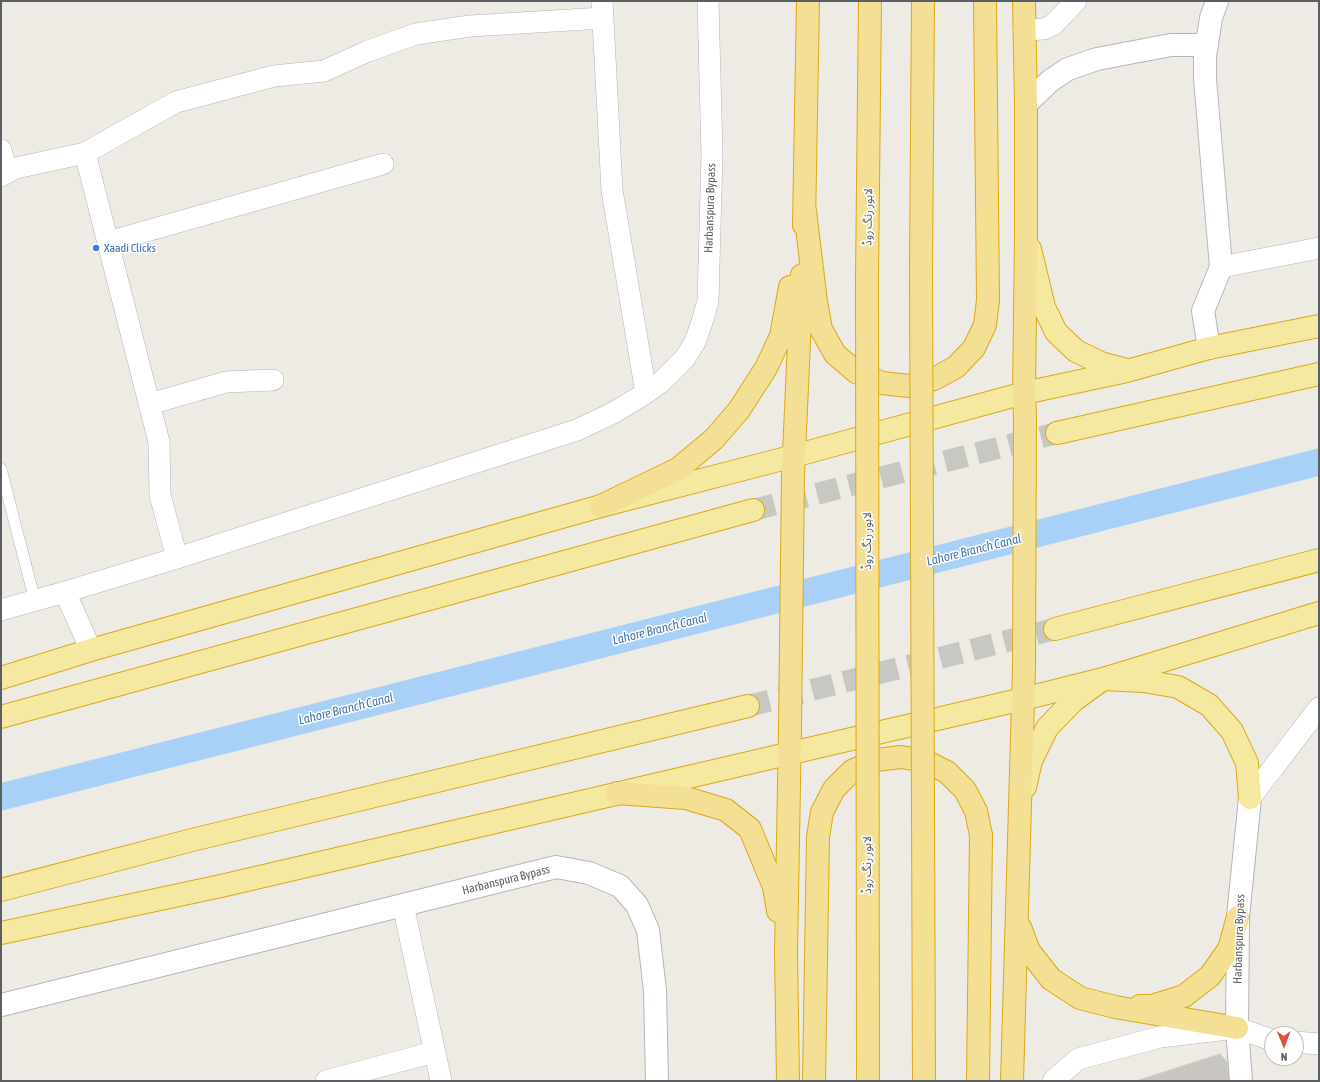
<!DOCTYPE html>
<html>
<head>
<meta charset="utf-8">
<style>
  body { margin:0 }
  #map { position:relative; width:1320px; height:1082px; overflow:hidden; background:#edebe3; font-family:"Asap Condensed",sans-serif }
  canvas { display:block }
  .frame { position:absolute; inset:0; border:2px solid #5b5e62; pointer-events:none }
  .north { position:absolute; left:1264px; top:1026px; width:40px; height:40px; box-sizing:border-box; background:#fff; border:1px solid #bdbfc0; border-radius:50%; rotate:179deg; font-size:11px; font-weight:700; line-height:16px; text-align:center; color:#5b5e62 }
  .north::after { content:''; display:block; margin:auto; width:14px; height:18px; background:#d9523d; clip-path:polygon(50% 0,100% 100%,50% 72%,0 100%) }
</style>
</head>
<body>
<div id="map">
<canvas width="1320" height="1082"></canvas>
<div class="frame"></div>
<div class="north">N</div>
</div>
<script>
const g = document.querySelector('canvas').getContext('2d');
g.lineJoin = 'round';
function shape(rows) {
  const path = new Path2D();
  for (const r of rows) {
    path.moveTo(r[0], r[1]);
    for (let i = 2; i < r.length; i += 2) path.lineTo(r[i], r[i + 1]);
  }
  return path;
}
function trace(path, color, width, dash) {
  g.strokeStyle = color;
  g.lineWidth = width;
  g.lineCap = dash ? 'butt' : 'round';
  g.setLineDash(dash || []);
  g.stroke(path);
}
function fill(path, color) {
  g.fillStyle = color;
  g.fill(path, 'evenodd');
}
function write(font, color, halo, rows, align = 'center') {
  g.font = font + ' "Asap Condensed","Noto Sans Arabic",sans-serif';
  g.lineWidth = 3;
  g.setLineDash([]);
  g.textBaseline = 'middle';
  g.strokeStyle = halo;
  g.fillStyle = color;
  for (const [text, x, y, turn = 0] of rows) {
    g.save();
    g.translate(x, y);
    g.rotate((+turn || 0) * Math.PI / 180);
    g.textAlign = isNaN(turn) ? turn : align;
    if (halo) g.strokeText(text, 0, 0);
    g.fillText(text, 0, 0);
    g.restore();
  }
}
trace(shape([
  [1,797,1319,462]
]), '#a9d0f7', 27);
const building = shape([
  [1220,1054,1227,1062,1229,1081,1136,1081,1220,1054]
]);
fill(building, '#c8c6c0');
trace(building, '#d1cdc2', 1);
trace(shape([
  [753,510,1057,433],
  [748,706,1055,629]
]), '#c8c8c3', 22, [22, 11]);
const service = shape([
  [1,469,35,601]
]);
const minor = shape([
  [602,1,612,190,646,393],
  [1024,30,1044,29,1053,25,1076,1],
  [1,150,7,173],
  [1,176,16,168,85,153],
  [108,242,383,164],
  [1221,267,1319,248],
  [150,404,226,382,273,380],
  [177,558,160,495,159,442,85,153,176,102,274,76,324,71,368,51,416,34,470,26,603,18],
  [65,592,91,650],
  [1,610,65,592,177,558,577,430,613,413,646,393,660,383,685,358,695,342,702,322,708,301,712,155,708,1],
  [1250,798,1319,708],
  [403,905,441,1081],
  [1296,1042,1319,1044],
  [326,1081,434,1052],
  [1053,1081,1078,1059,1160,1037,1237,1028,1272,1040]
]);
const tertiary = shape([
  [1,1005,556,867,589,873,620,886,637,905,648,930,655,991,657,1081],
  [1241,1081,1237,1028,1238,917,1250,798]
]);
const secondary = shape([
  [1026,104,1050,81,1068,69,1097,59,1171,45,1207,45],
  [1209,348,1203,311,1221,267,1205,79,1205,56,1211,18,1217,1]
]);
const trunk = shape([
  [1030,249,1044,307,1056,332,1076,351,1101,363,1127,370],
  [1057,433,1319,374],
  [1055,629,1319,560],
  [1,678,91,650,601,506,794,456,1024,393,1127,371,1209,348,1319,326],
  [1,717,753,510],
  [1025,787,1031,761,1047,728,1073,701,1103,679,1144,681,1178,687,1209,705,1232,731,1247,763,1250,798],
  [1,890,192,840,748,706],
  [1,933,221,886,1023,699,1103,679,1319,613]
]);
const motorway = shape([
  [1024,1,1026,104,1026,236,1024,393,1025,417],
  [805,211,816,302,821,329,835,354,856,372,882,383,909,386,934,379,956,367,974,348,985,325,988,300,985,1],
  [804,225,808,1],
  [921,270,923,1],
  [867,277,870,1],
  [793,476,802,275],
  [601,506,678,469,714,439,739,410,766,368,781,336,790,287],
  [617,793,686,798,726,810,750,829,774,887,778,911],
  [1020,927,1029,951,1051,979,1080,998,1115,1007,1237,1028],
  [1140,1006,1152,1006,1184,996,1210,976,1229,949,1238,917],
  [788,1081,786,952,790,728],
  [814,1081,818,837,822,812,834,789,852,771,876,760,901,757,925,761,947,772,965,790,976,811,981,835,978,1081],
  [1012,1081,1024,668]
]);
trace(service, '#b4b5b9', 12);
trace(minor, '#b4b5b9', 22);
trace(tertiary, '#b4b5b9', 24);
trace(secondary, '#b5b7bc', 24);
trace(trunk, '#dba914', 24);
trace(motorway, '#dba914', 24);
trace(service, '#fff', 11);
trace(minor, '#fff', 21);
trace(tertiary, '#fff', 22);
trace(secondary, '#fff', 22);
trace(trunk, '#f5e8a0', 22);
trace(motorway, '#f3e094', 22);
const motorwayBridge = shape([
  [921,270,924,1081],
  [867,277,868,1081],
  [1024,668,1025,417],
  [790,728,793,476]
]);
trace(motorwayBridge, '#dba914', 24, []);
trace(motorwayBridge, '#f3e094', 22);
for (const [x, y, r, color] of [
  [96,248,4,"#3f7fe0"]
]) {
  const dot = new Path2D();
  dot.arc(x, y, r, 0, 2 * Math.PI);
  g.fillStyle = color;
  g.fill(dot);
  trace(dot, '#fff', 1.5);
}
write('12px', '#5b5e62', '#fff', [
  ["Harbanspura Bypass",710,208,-88],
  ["لاہور رنگ روڈ",868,217,-89],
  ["لاہور رنگ روڈ",867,541,-90],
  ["لاہور رنگ روڈ",867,865,-90],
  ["Harbanspura Bypass",506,880,-14],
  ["Harbanspura Bypass",1239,939,-88]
]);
write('12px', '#366cbe', '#fff', [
  ["Xaadi Clicks",104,248]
], 'left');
write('italic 13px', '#4b76b0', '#fff', [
  ["Lahore Branch Canal",974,550,-14],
  ["Lahore Branch Canal",660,629,-14],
  ["Lahore Branch Canal",346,709,-14]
]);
</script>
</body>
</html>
